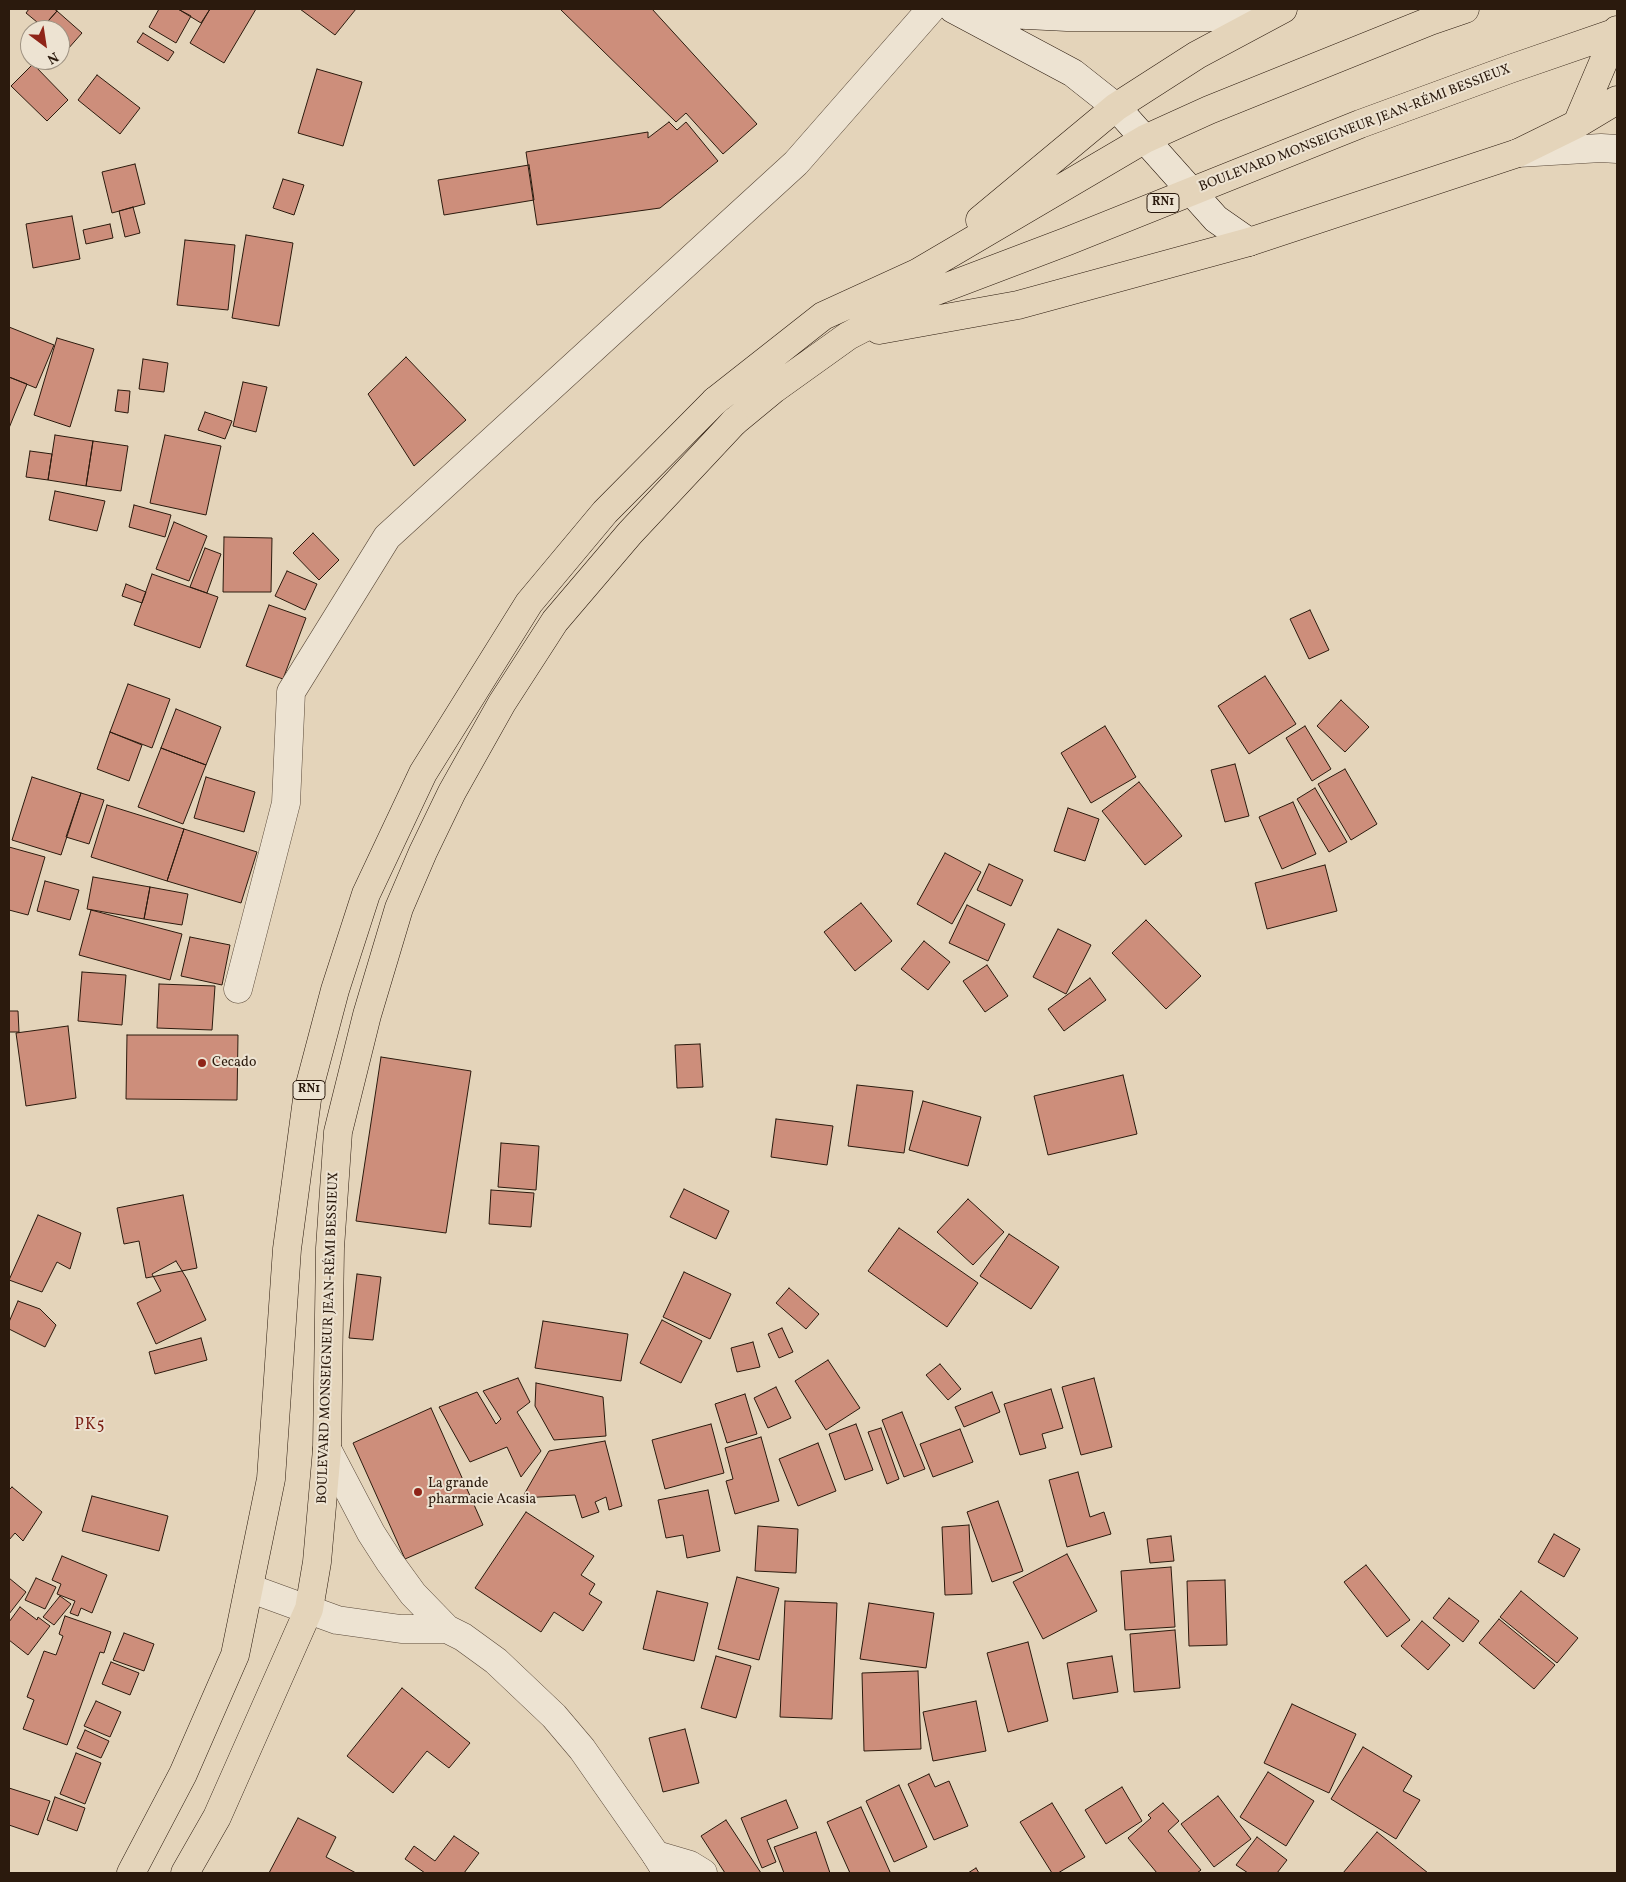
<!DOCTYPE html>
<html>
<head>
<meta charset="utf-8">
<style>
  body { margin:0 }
  #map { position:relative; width:1626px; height:1882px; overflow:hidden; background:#e4d4ba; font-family:Vollkorn,serif }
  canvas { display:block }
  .frame { position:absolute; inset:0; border:10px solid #2b1a0d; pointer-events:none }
  .north { position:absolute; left:20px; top:20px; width:50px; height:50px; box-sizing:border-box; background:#ede3d2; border:1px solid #9f9383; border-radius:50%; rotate:149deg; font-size:14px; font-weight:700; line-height:20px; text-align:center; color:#2b1a0d }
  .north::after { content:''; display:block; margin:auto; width:18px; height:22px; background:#8f2418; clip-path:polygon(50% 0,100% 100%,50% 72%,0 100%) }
</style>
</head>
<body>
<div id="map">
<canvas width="1626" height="1882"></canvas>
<div class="frame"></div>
<div class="north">N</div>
</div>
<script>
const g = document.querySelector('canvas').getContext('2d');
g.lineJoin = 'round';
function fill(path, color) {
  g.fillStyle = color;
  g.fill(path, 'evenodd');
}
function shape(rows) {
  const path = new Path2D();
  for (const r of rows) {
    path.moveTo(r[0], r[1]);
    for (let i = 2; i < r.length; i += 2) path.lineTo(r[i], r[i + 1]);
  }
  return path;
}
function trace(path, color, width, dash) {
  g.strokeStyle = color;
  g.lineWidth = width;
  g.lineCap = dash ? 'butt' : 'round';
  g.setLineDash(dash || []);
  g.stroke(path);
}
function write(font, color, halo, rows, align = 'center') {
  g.font = font + ' Vollkorn,serif';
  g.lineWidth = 4;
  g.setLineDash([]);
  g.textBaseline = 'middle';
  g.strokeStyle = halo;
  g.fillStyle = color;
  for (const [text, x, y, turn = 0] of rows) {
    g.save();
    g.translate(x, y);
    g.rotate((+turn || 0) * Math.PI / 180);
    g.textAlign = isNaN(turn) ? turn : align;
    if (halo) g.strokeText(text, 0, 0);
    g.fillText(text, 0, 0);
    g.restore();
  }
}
const building = shape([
  [29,9,54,9,57,11,43,27,26,13,29,9],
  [159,9,178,9,191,16,176,43,149,27,159,9],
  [178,9,210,9,201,23,178,9],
  [210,9,256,9,224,63,190,43,210,9],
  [300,9,356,9,335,35,300,9],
  [560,9,652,9,757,124,723,154,686,113,676,122,560,9],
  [57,11,82,33,60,58,60,30,40,30,57,11],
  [143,33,174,52,168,61,137,42,143,33],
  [46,60,58,60,53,66,46,60],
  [33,64,68,100,47,121,11,86,33,64],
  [317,69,362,82,343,146,298,133,317,69],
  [97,75,140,108,120,134,78,100,97,75],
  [669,122,677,130,686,122,718,161,660,208,537,225,526,152,648,132,648,138,669,122],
  [135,164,145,204,112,213,102,172,135,164],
  [529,165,534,200,444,215,438,180,529,165],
  [283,179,304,185,294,215,273,208,283,179],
  [133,207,140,233,125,237,119,211,133,207],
  [72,216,80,259,33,268,26,224,72,216],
  [110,224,113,238,86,244,83,230,110,224],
  [246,235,293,243,279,326,232,318,246,235],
  [185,240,235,245,228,310,177,305,185,240],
  [9,327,54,345,36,388,9,377,9,327],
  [57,338,94,349,70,427,34,415,57,338],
  [406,357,466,420,414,466,368,394,406,357],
  [143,359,168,363,164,392,139,389,143,359],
  [9,377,27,384,9,428,9,377],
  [243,382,267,387,256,432,233,426,243,382],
  [118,390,130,391,128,413,115,411,118,390],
  [205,412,232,421,225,439,198,430,205,412],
  [55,435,93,441,86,486,48,480,55,435],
  [165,435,221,446,206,515,150,503,165,435],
  [93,441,128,446,121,491,86,486,93,441],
  [30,451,52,454,48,480,26,477,30,451],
  [55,491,105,501,97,531,49,520,55,491],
  [134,505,171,515,165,537,129,527,134,505],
  [174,522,207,536,189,581,156,569,174,522],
  [313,533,339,560,319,580,293,553,313,533],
  [224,537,272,538,271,592,223,592,224,537],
  [205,548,221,554,207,593,190,587,205,548],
  [287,571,317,584,305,610,275,596,287,571],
  [152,574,218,597,200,648,134,625,152,574],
  [126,584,146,592,142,603,122,596,126,584],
  [269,605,306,618,283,679,246,666,269,605],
  [1310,610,1329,650,1309,659,1290,619,1310,610],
  [1265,676,1296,724,1249,754,1218,706,1265,676],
  [128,684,170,699,152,748,110,732,128,684],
  [1341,700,1369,727,1345,752,1317,726,1341,700],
  [176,709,221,727,206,765,161,748,176,709],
  [1105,726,1136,777,1091,803,1061,753,1105,726],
  [1305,726,1331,769,1312,781,1286,738,1305,726],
  [110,732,142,745,129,781,97,769,110,732],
  [161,748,206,765,183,824,138,807,161,748],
  [1235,764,1249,816,1225,822,1211,770,1235,764],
  [1345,769,1377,824,1351,840,1318,784,1345,769],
  [32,777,81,793,61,855,12,840,32,777],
  [206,777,255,792,244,832,194,818,206,777],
  [1139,782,1182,836,1145,865,1102,811,1139,782],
  [1315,788,1347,842,1329,852,1297,799,1315,788],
  [81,793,104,800,89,844,66,837,81,793],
  [1293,802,1316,854,1282,869,1259,817,1293,802],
  [107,805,184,829,167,881,91,857,107,805],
  [1068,808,1099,819,1085,861,1054,851,1068,808],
  [184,829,257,852,241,903,167,881,184,829],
  [9,847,45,857,28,915,9,910,9,847],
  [945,853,981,872,952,924,917,904,945,853],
  [989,864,1023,880,1011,906,977,890,989,864],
  [1325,865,1337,911,1267,929,1255,883,1325,865],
  [93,877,150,887,144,919,87,909,93,877],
  [45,881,79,890,70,920,37,911,45,881],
  [150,887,188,894,182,925,144,919,150,887],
  [861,903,892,941,855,971,824,932,861,903],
  [967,905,1005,924,988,961,949,943,967,905],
  [91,910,182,934,170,980,79,955,91,910],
  [1146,920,1201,976,1166,1009,1112,953,1146,920],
  [1058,929,1091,945,1066,994,1033,977,1058,929],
  [190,937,230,945,222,985,181,976,190,937],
  [924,941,950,962,928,990,901,969,924,941],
  [987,965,1008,996,985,1012,963,981,987,965],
  [82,972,126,975,122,1025,78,1021,82,972],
  [1090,978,1106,1000,1064,1031,1048,1009,1090,978],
  [159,984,215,986,212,1030,157,1028,159,984],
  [9,1011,18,1011,19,1032,9,1032,9,1011],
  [68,1026,76,1098,26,1106,16,1033,68,1026],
  [127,1035,238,1035,237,1100,126,1099,127,1035],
  [700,1044,703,1087,677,1088,675,1045,700,1044],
  [381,1057,471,1071,446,1233,356,1221,381,1057],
  [1123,1075,1137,1134,1048,1155,1034,1096,1123,1075],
  [857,1085,913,1091,904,1153,848,1146,857,1085],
  [923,1101,981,1117,968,1166,909,1150,923,1101],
  [776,1119,833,1126,827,1165,771,1157,776,1119],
  [501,1143,539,1146,536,1190,498,1187,501,1143],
  [684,1189,729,1211,716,1239,670,1217,684,1189],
  [491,1190,534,1193,531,1227,489,1224,491,1190],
  [183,1195,197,1268,146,1278,139,1241,124,1244,117,1208,183,1195],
  [968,1199,1004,1232,973,1265,937,1232,968,1199],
  [38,1215,81,1233,70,1269,57,1262,42,1292,9,1280,38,1215],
  [899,1228,978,1283,947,1327,868,1271,899,1228],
  [1009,1234,1059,1267,1031,1309,980,1276,1009,1234],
  [176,1261,187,1279,206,1320,156,1344,137,1303,161,1291,152,1274,176,1261],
  [684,1272,731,1294,710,1339,663,1317,684,1272],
  [357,1274,381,1277,373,1340,349,1338,357,1274],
  [789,1288,819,1314,806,1329,776,1303,789,1288],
  [18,1301,40,1309,56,1325,45,1347,9,1329,9,1322,18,1301],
  [662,1320,702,1341,681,1383,640,1363,662,1320],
  [543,1321,628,1334,621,1381,535,1368,543,1321],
  [782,1328,793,1352,779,1358,768,1334,782,1328],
  [201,1338,207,1360,155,1374,149,1352,201,1338],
  [753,1342,760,1367,737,1372,731,1348,753,1342],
  [828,1360,860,1408,826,1430,795,1381,828,1360],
  [940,1364,961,1389,948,1400,926,1375,940,1364],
  [518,1378,530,1402,517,1412,541,1451,521,1477,507,1447,470,1462,439,1407,477,1392,496,1424,501,1419,483,1391,518,1378],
  [1094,1378,1112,1447,1081,1455,1062,1387,1094,1378],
  [536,1383,603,1397,606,1436,554,1440,535,1406,536,1383],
  [776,1387,791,1418,768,1428,754,1398,776,1387],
  [1051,1389,1063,1428,1042,1434,1046,1448,1020,1455,1004,1404,1051,1389],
  [992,1392,1000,1412,964,1427,955,1407,992,1392],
  [745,1394,757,1434,727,1443,715,1404,745,1394],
  [431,1408,483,1525,405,1559,353,1443,431,1408],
  [902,1412,925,1469,904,1477,882,1420,902,1412],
  [711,1424,724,1473,665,1489,652,1440,711,1424],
  [856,1424,873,1470,845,1480,829,1434,856,1424],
  [881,1428,899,1479,887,1484,868,1432,881,1428],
  [960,1429,973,1462,933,1477,920,1444,960,1429],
  [761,1437,779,1501,735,1514,726,1481,733,1479,725,1448,761,1437],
  [605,1441,622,1506,609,1510,606,1497,595,1502,599,1512,582,1518,575,1495,522,1498,549,1451,605,1441],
  [818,1443,836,1491,798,1506,779,1459,818,1443],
  [1078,1472,1090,1517,1104,1512,1111,1534,1067,1547,1049,1480,1078,1472],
  [12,1487,42,1512,23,1541,15,1533,9,1540,9,1490,12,1487],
  [708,1490,720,1551,687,1558,683,1535,666,1538,658,1500,708,1490],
  [92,1496,168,1516,159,1551,82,1531,92,1496],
  [998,1501,1023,1571,992,1582,967,1512,998,1501],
  [526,1512,594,1556,581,1575,595,1584,589,1594,602,1602,583,1631,554,1612,541,1632,475,1588,526,1512],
  [969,1525,972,1594,945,1595,942,1527,969,1525],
  [758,1526,798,1529,796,1573,755,1571,758,1526],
  [1554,1534,1580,1549,1564,1577,1538,1562,1554,1534],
  [1171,1536,1174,1561,1150,1563,1147,1539,1171,1536],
  [1067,1554,1097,1611,1043,1639,1013,1582,1067,1554],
  [62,1556,107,1575,92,1613,81,1608,78,1616,70,1613,75,1601,57,1594,61,1584,52,1580,62,1556],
  [1366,1565,1410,1620,1387,1637,1344,1582,1366,1565],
  [1171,1567,1175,1627,1125,1630,1121,1571,1171,1567],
  [737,1577,779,1588,759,1660,718,1649,737,1577],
  [9,1578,26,1592,9,1614,9,1578],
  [36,1578,56,1587,45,1609,25,1600,36,1578],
  [1225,1580,1227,1645,1189,1646,1187,1581,1225,1580],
  [657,1591,708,1603,694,1661,643,1649,657,1591],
  [1521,1591,1578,1638,1557,1663,1500,1617,1521,1591],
  [60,1596,71,1604,54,1625,43,1617,60,1596],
  [1449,1598,1479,1621,1463,1642,1433,1618,1449,1598],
  [785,1601,837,1603,832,1719,780,1717,785,1601],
  [869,1603,934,1613,926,1668,860,1659,869,1603],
  [20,1607,37,1620,38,1617,50,1626,28,1655,9,1640,9,1622,20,1607],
  [65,1616,111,1632,104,1653,100,1652,67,1745,23,1729,34,1700,27,1697,44,1651,56,1655,63,1636,59,1634,65,1616],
  [1499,1619,1555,1665,1534,1689,1479,1643,1499,1619],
  [1422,1621,1450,1645,1428,1670,1401,1646,1422,1621],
  [1175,1630,1180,1688,1134,1692,1130,1634,1175,1630],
  [124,1633,154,1644,144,1671,113,1660,124,1633],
  [1028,1642,1048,1721,1008,1732,987,1653,1028,1642],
  [716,1656,751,1666,736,1718,701,1708,716,1656],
  [1112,1656,1118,1692,1073,1699,1067,1663,1112,1656],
  [111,1662,139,1673,130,1695,102,1684,111,1662],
  [918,1671,921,1749,864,1751,862,1673,918,1671],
  [402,1688,470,1743,449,1768,427,1751,393,1793,347,1756,402,1688],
  [96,1701,121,1712,110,1737,84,1726,96,1701],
  [976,1701,986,1751,933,1761,923,1712,976,1701],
  [1292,1704,1356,1734,1329,1793,1264,1763,1292,1704],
  [685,1729,699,1783,663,1792,649,1738,685,1729],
  [85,1730,109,1741,101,1758,77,1748,85,1730],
  [1363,1747,1412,1776,1403,1791,1420,1800,1396,1839,1331,1799,1363,1747],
  [76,1753,101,1763,85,1804,60,1794,76,1753],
  [1268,1772,1314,1801,1286,1846,1240,1817,1268,1772],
  [929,1774,935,1787,949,1781,968,1826,934,1840,908,1784,929,1774],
  [899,1785,927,1847,894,1862,866,1801,899,1785],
  [1122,1787,1142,1821,1106,1844,1085,1810,1122,1787],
  [9,1788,50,1801,38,1835,9,1825,9,1788],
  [1218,1796,1251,1839,1214,1867,1181,1824,1218,1796],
  [55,1797,85,1808,77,1831,47,1820,55,1797],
  [786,1800,798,1828,767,1840,776,1862,762,1868,741,1818,786,1800],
  [1052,1803,1085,1857,1058,1873,1052,1873,1020,1822,1052,1803],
  [1163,1803,1179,1821,1168,1831,1201,1870,1197,1873,1157,1873,1128,1838,1151,1818,1148,1815,1163,1803],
  [861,1807,890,1872,888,1873,850,1873,827,1822,861,1807],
  [298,1818,336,1837,326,1857,356,1873,269,1873,298,1818],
  [726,1820,761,1873,725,1873,701,1836,726,1820],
  [816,1832,830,1873,784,1873,774,1847,816,1832],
  [1377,1832,1428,1873,1343,1873,1377,1832],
  [454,1836,479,1853,464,1873,425,1873,405,1859,414,1846,435,1861,454,1836],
  [1257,1837,1287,1860,1277,1873,1248,1873,1236,1865,1257,1837],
  [976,1868,979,1873,968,1873,976,1868]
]);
fill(building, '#cd8e7b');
trace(building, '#2b1a0d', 1);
const minor = shape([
  [1518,153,1601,148,1617,149],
  [238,989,286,803,291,692,387,537,796,163,931,9],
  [656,1855,690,1865,703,1873]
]);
const tertiary = shape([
  [327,1449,371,1533,389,1561,413,1594,447,1629,463,1637,496,1661,554,1716,582,1749,656,1855,667,1873],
  [249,1588,337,1620,401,1629,447,1629]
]);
const secondary = shape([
  [953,9,1073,73,1116,107,1216,219,1249,242],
  [966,12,1067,17,1229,17,1274,13]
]);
const primary = shape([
  [1577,124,1617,30],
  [980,220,1116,107,1197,55,1283,9],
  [879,330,1018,305,1249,242,1518,153,1577,124,1617,100],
  [715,401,823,316,917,273,1145,139,1209,110,1430,21,1465,9],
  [734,422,774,389,848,336,931,293,1068,241,1360,124,1510,69,1617,32]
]);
const trunk = shape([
  [131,1873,183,1774,235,1655,271,1479,287,1249,308,1092,335,990,366,894,423,773,529,603,605,512,715,401],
  [185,1873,217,1817,309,1609,317,1562,327,1449,330,1248,338,1132,367,1015,399,908,423,852,452,792,502,703,555,621,630,533,734,422]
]);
trace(minor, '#594838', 29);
trace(tertiary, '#594838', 29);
trace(secondary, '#2b1a0d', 29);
trace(primary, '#2b1a0d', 29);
trace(trunk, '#2b1a0d', 29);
trace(minor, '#ede3d2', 28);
trace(tertiary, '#ede3d2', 28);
trace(secondary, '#ede3d2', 28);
trace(primary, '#e4d4ba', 28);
trace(trunk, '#e4d4ba', 28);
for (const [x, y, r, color] of [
  [202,1063,5,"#8f2418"],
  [418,1492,5,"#8f2418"]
]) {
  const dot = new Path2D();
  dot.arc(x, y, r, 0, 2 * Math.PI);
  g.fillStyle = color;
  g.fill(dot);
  trace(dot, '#ede3d2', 2);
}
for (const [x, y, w] of [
  [1163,203,32],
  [309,1090,32]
]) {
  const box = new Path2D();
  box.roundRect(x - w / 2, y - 9.5, w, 19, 4);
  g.fillStyle = '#ede3d2';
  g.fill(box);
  trace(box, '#2b1a0d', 1);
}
write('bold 12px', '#2b1a0d', null, [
  ["RN1",1163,203],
  ["RN1",309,1090]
]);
write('14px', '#2b1a0d', '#ede3d2', [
  ["BOULEVARD MONSEIGNEUR JEAN-RÉMI BESSIEUX",1355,129,-21],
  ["BOULEVARD MONSEIGNEUR JEAN-RÉMI BESSIEUX",329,1338,-88]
]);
write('14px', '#2b1a0d', '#ede3d2', [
  ["Cecado",212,1063],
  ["La grande",428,1484],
  ["pharmacie Acasia",428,1500]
], 'left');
g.letterSpacing = '1px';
write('16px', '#7a1f14', '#ede3d2', [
  ["PK5",90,1426]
]);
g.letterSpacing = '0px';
</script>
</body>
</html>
